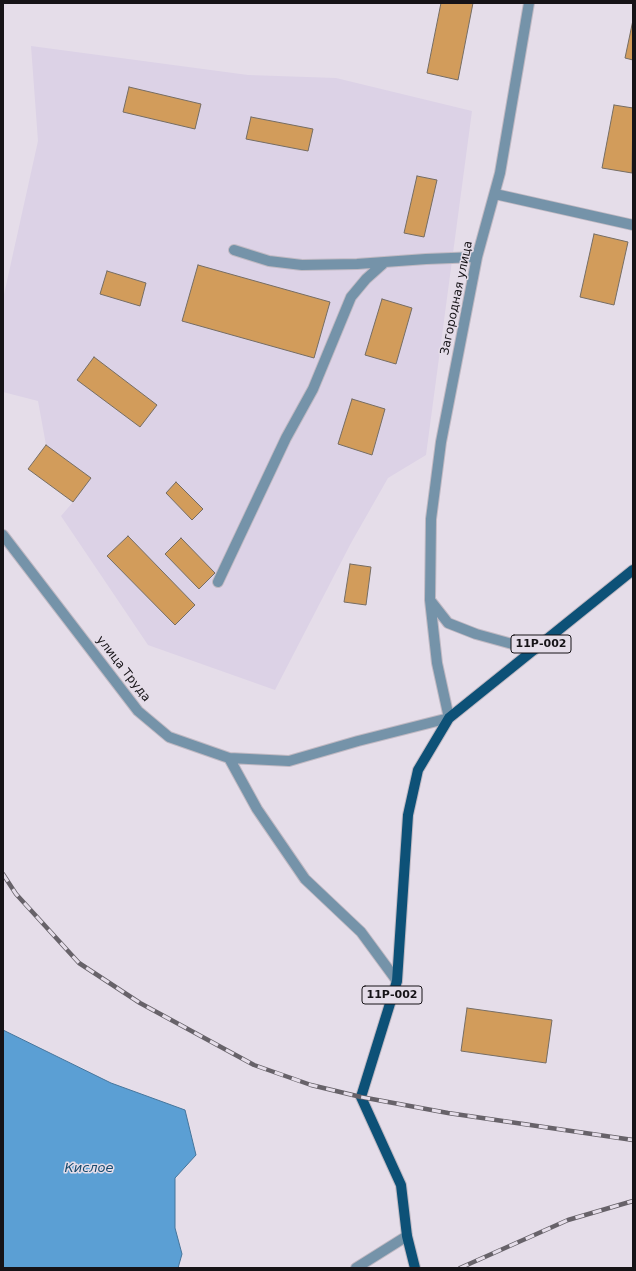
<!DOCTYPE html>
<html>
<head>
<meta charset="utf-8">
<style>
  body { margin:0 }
  #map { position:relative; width:636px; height:1271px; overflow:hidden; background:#e5dde9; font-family:"DejaVu Sans",sans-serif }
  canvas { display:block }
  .frame { position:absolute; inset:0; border:4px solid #161317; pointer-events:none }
</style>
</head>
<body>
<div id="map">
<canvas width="636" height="1271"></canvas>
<div class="frame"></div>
</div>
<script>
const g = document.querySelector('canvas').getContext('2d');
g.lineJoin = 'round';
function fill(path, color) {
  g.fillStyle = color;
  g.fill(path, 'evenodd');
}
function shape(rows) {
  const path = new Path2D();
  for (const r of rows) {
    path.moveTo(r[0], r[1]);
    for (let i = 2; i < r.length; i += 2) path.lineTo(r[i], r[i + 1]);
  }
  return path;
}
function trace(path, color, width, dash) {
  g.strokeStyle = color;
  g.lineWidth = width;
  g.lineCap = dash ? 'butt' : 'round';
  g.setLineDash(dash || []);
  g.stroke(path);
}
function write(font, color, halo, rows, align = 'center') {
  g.font = font + ' "DejaVu Sans",sans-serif';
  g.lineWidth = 3;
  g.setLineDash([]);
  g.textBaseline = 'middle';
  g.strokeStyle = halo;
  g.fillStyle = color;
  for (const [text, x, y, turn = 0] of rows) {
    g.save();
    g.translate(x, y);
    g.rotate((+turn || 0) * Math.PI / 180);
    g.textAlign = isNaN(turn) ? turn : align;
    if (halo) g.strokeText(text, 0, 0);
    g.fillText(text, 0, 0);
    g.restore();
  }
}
fill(shape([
  [31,46,248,75,336,78,472,111,426,455,388,478,351,543,275,690,148,645,61,516,73,502,28,469,46,445,38,401,3,392,3,299,38,141]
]), '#dcd2e6');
const water = shape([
  [3,1030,111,1083,185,1110,196,1155,175,1178,175,1228,182,1254,178,1268,3,1268,3,1030]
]);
fill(water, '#5b9fd4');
trace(water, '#46759b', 1);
const building = shape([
  [441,3,473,3,458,80,427,73,441,3],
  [633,20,633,60,625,58,633,20],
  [129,87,201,104,195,129,123,112,129,87],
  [614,105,633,108,632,173,602,168,614,105],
  [251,117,313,129,308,151,246,139,251,117],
  [417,176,437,180,424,237,404,233,417,176],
  [594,234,628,242,614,305,580,297,594,234],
  [198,265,330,302,314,358,182,321,198,265],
  [107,271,146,283,140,306,100,294,107,271],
  [382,299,412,308,396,364,365,355,382,299],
  [94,357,157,405,140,427,77,380,94,357],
  [352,399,385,409,372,455,338,444,352,399],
  [46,445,91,478,73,502,28,469,46,445],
  [176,482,203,509,192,520,166,493,176,482],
  [128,536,195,605,175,625,107,556,128,536],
  [181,538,215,573,199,589,165,554,181,538],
  [350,564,371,567,366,605,344,602,350,564],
  [467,1008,552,1020,546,1063,461,1051,467,1008]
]);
fill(building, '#d29c5b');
trace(building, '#766d63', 1);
const minor = shape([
  [495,194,633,225],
  [234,250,269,261,302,265,357,264,426,259,477,257],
  [3,535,138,711,169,737,229,758,289,761,358,741,449,718,437,663,430,600,431,519,441,442,477,257,500,173,529,3],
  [218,582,286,438,313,389,351,297,366,279,385,262],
  [430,600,448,623,476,634,534,650],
  [229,758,257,809,305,879,361,932,397,981],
  [356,1268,407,1236]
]);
const major = shape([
  [415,1268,407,1236,401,1185,361,1097,397,981,408,815,418,770,449,718,633,570]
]);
trace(minor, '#c0b9c3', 12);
trace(major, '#c0b9c3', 12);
trace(minor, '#7593a9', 10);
trace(major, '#0d5177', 10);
const rail = shape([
  [3,874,16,894,79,963,140,1003,254,1065,311,1085,361,1097,448,1113,633,1140],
  [460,1268,568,1220,633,1201]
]);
trace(rail, '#676269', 4.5);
trace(rail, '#e5dde9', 3, [9]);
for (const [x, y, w] of [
  [541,644,60],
  [392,995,60]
]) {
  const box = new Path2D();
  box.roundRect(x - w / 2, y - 9, w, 18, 3);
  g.fillStyle = '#e5dde9';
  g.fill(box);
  trace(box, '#161317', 1);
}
write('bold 11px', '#161317', null, [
  ["11Р-002",541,644],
  ["11Р-002",392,995]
]);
write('12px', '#161317', '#e5dde9', [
  ["Загородная улица",457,298,-78],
  ["улица Труда",123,669,52]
]);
write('italic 13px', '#16496d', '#e5dde9', [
  ["Кислое",89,1169]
]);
</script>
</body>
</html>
